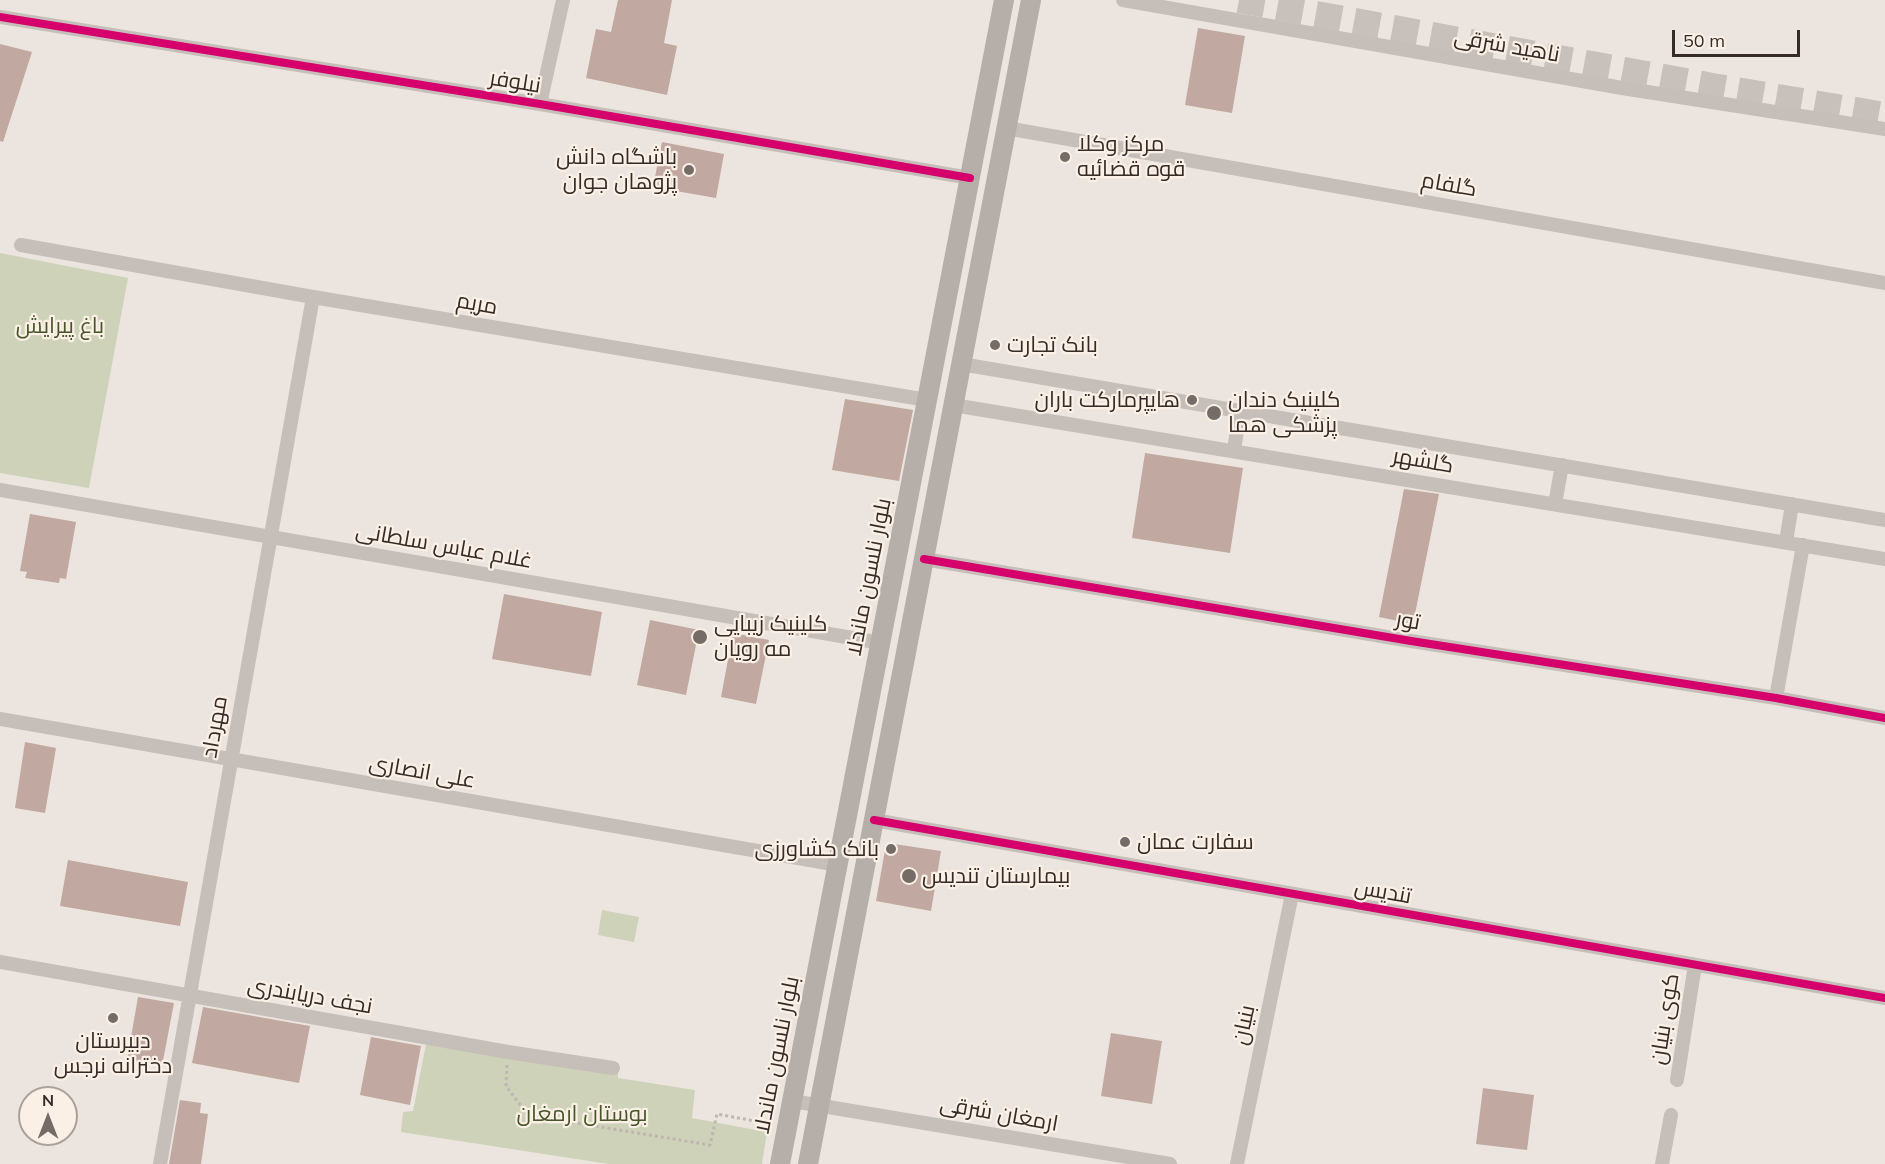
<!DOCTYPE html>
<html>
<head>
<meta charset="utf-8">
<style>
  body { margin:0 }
  #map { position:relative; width:1885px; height:1164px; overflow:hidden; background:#ece5df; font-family:Mulish,sans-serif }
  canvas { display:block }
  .north { position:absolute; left:18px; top:1086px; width:60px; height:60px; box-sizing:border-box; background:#faf0e6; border:2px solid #aca199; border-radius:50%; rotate:0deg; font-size:16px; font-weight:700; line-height:24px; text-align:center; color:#362b26 }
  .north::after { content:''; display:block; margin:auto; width:21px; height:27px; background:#766c67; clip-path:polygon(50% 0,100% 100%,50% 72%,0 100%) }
  .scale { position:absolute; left:1672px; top:30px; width:128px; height:27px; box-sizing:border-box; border:3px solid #362b26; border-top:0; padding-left:8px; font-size:18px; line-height:21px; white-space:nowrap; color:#362b26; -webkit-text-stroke:4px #faf0e6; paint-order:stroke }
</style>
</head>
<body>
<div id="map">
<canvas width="1885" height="1164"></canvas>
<div class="north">N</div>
<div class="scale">50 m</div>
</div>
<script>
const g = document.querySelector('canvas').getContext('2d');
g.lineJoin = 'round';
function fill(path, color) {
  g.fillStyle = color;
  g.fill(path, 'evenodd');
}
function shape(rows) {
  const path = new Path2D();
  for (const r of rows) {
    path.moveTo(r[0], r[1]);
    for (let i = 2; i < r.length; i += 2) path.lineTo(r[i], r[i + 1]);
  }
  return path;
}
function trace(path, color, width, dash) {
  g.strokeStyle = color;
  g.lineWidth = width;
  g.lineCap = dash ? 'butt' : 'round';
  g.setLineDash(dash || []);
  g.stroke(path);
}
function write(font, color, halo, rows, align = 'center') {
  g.font = font + ' Mulish,Cairo,sans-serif';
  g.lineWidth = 4.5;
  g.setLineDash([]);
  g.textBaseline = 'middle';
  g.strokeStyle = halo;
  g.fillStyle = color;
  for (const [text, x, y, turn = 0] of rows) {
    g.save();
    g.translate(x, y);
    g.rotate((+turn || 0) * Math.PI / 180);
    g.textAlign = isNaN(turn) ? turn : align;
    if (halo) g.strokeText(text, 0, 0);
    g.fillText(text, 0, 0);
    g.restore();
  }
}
fill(shape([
  [0,253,128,278,89,488,0,473],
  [602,910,639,917,634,942,598,935],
  [426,1044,507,1058,618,1073,618,1078,695,1090,692,1118,767,1132,762,1164,609,1164,401,1132,403,1112,413,1111]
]), '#ced2b8');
fill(shape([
  [618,0,672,0,664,43,677,46,667,95,586,78,596,29,611,32],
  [1198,28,1245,36,1232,113,1185,105],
  [0,44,32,52,3,142,0,141],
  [662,142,724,154,716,198,653,187],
  [845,399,913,410,899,481,832,470],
  [1145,453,1243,468,1230,553,1132,538],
  [1404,489,1439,494,1413,624,1379,617],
  [30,514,76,522,66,579,60,578,59,583,25,578,27,572,20,571],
  [504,594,602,612,591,676,492,659],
  [650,620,699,630,686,695,637,685],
  [733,633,769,640,756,704,721,697],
  [25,742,56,748,45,813,15,808],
  [894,844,941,851,931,911,876,901,885,850],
  [68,860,188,882,180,926,60,906],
  [138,997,174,1003,162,1066,127,1060],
  [203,1007,310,1026,299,1083,192,1063],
  [1111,1033,1162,1041,1152,1104,1101,1096],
  [371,1037,421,1046,410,1105,360,1095],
  [1483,1088,1534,1095,1527,1150,1476,1144],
  [180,1100,201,1103,200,1113,208,1114,201,1164,169,1164]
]), '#c1a8a0');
trace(shape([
  [1239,0,1718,87,1885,115]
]), '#c8c0ba', 26, [26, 13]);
trace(shape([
  [507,1065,506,1086,528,1115,710,1145,717,1114,771,1124]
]), '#beb6b1', 3, [3, 3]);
trace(shape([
  [1123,0,1622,88,1885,129],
  [0,17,540,104,970,178],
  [540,104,563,0],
  [1006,128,1885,283],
  [21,245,313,297,927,400],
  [961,364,1885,520],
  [953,405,1885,559],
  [1234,450,1240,411],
  [0,490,881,643],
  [1555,504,1562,465],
  [1786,542,1792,504],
  [924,559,1411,641,1776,698,1885,718],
  [1776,698,1803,545],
  [0,719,838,865],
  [874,820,1885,998],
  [0,962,508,1052,613,1068],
  [1677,1080,1695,965],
  [792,1101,1170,1164],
  [160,1164,313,297],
  [1237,1164,1292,894],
  [1662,1164,1671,1115]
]), '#c6beb8', 14);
trace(shape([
  [780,1164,1004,0],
  [808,1164,1031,0]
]), '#b6aea9', 20);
trace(shape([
  [0,17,540,104,970,178],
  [924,559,1411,641,1776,698,1885,718],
  [874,820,1885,998]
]), '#d6006c', 8);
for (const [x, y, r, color] of [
  [1065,157,6,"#766c67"],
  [689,170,6,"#766c67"],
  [995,345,6,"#766c67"],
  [1192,400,6,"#766c67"],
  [1214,413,8,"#766c67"],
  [700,637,8,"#766c67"],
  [1125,842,6,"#766c67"],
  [891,849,6,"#766c67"],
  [909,876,8,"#766c67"],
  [113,1018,6,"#766c67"]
]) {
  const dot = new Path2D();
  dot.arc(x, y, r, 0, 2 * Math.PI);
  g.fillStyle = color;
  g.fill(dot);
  trace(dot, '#faf0e6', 2);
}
write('22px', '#362b26', '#faf0e6', [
  ["ناهید شرقی",1507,46,10],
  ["نیلوفر",515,82,9],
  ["گلفام",1449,185,10],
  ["مریم",477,304,10],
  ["گلشهر",1423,461,10],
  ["غلام عباس سلطانی",444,546,10],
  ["بلوار نلسون ماندلا",869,577,-79],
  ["تور",1408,621,10],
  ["مهرداد",215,727,-80],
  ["علی انصاری",422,772,10],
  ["تندیس",1383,892,10],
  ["نجف دریابندری",310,996,10],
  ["کوی بنیان",1665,1019,-81],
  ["بنیان",1244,1025,-78],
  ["بلوار نلسون ماندلا",777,1055,-79],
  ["ارمغان شرقی",999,1114,10]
]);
write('22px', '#362b26', '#faf0e6', [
  ["مرکز وکلا",1077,144],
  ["قوه قضائیه",1077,169],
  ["باشگاه دانش",677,157,"right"],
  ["پژوهان جوان",677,182,"right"],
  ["بانک تجارت",1007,345],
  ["هایپرمارکت باران",1180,400,"right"],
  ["کلینیک دندان",1228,400],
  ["پزشکی هما",1228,425],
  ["کلینیک زیبایی",714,624],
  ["مه رویان",714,649],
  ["سفارت عمان",1137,842],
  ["بانک کشاورزی",879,849,"right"],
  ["بیمارستان تندیس",922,876],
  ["دبیرستان",113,1041,"center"],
  ["دخترانه نرجس",113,1066,"center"]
], 'left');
write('22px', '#475629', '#faf0e6', [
  ["باغ پیرایش",60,326],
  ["بوستان ارمغان",582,1114]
]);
</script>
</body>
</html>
